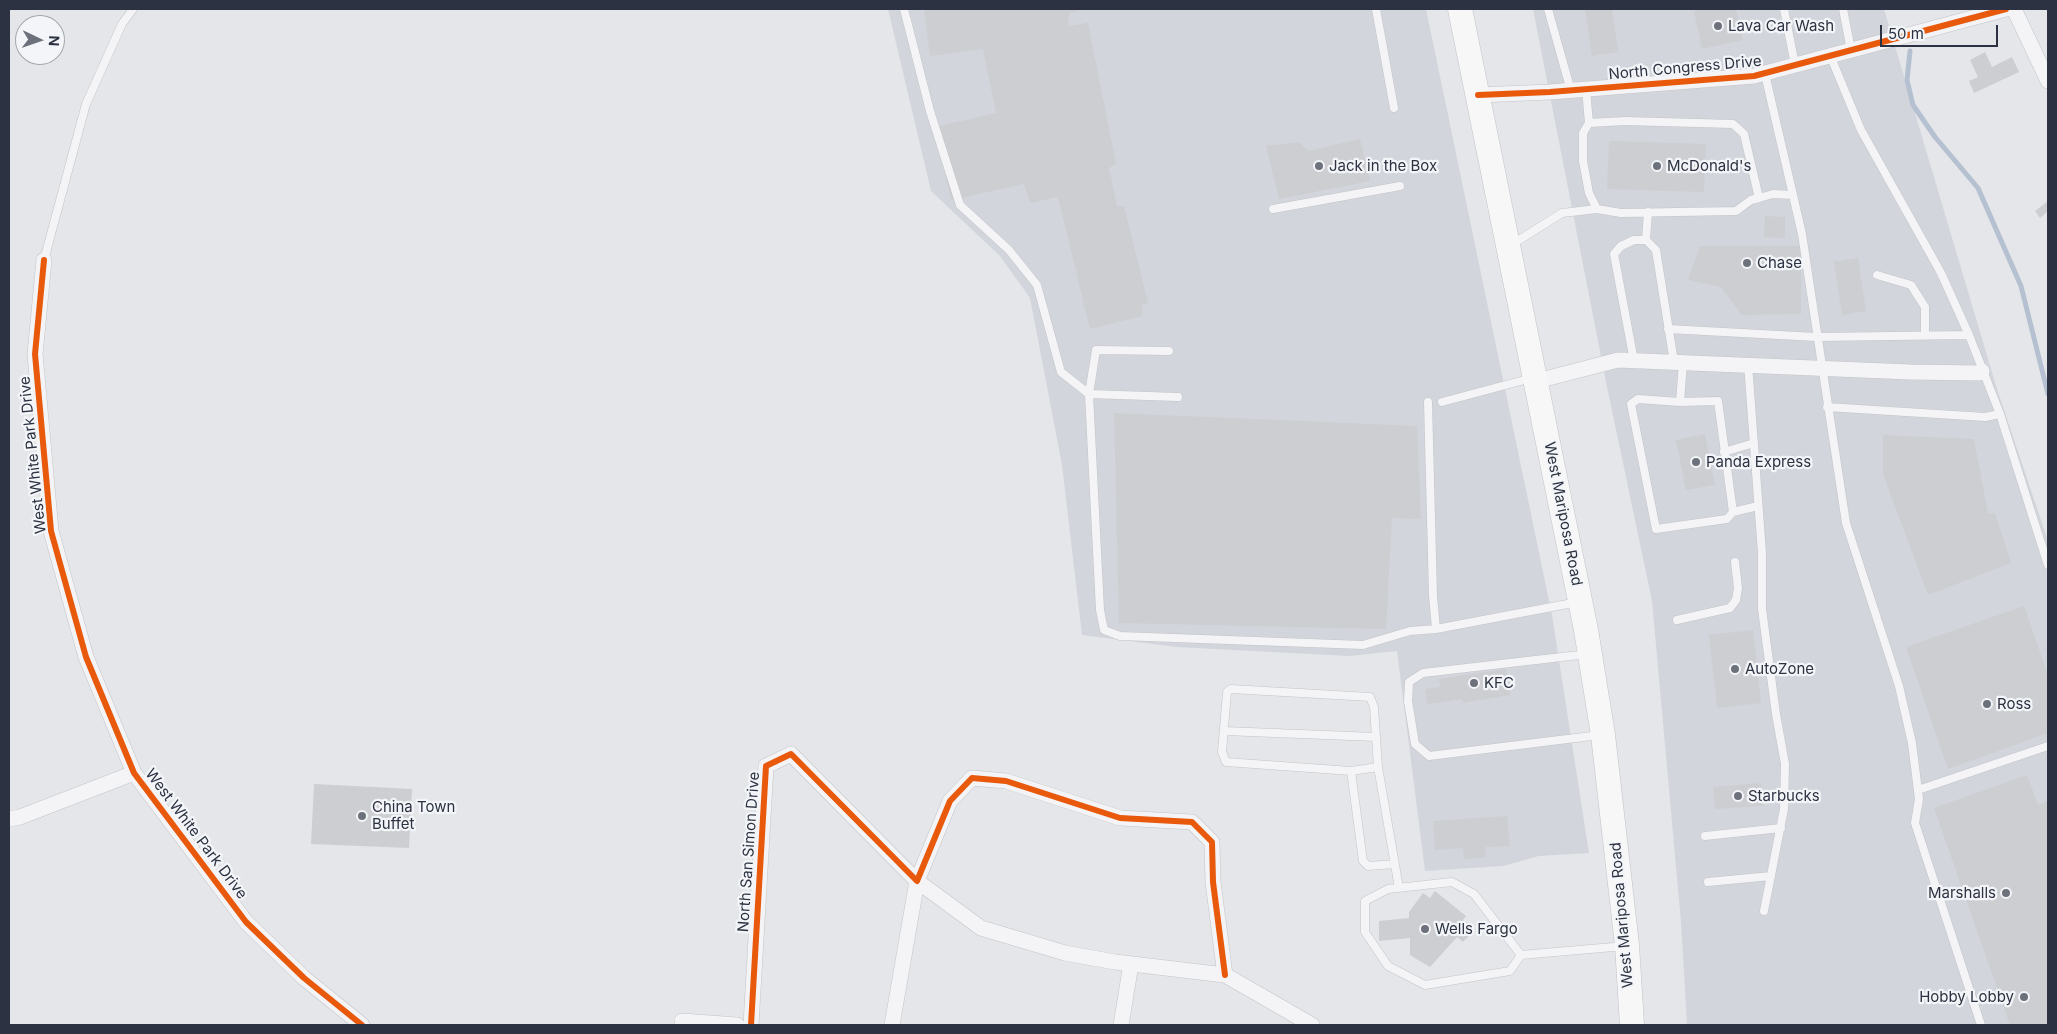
<!DOCTYPE html>
<html>
<head>
<meta charset="utf-8">
<style>
  body { margin:0 }
  #map { position:relative; width:2057px; height:1034px; overflow:hidden; background:#e4e6e9; font-family:Inter,sans-serif }
  canvas { display:block }
  .frame { position:absolute; inset:0; border:10px solid #2c3241; pointer-events:none }
  .north { position:absolute; left:15px; top:15px; width:50px; height:50px; box-sizing:border-box; background:#f3f5f8; border:1px solid #a3a7af; border-radius:50%; rotate:93deg; font-size:14px; font-weight:700; line-height:20px; text-align:center; color:#2c3241 }
  .north::after { content:''; display:block; margin:auto; width:18px; height:22px; background:#6c717c; clip-path:polygon(50% 0,100% 100%,50% 72%,0 100%) }
  .scale { position:absolute; left:1880px; top:25px; width:118px; height:22px; box-sizing:border-box; border:2px solid #2c3241; border-top:0; padding-left:6px; font-size:15px; line-height:18px; white-space:nowrap; color:#2c3241; -webkit-text-stroke:4px #f3f5f8; paint-order:stroke }
</style>
</head>
<body>
<div id="map">
<canvas width="2057" height="1034"></canvas>
<div class="frame"></div>
<div class="north">N</div>
<div class="scale">50 m</div>
</div>
<script>
const g = document.querySelector('canvas').getContext('2d');
g.lineJoin = 'round';
function fill(path, color) {
  g.fillStyle = color;
  g.fill(path, 'evenodd');
}
function shape(rows) {
  const path = new Path2D();
  for (const r of rows) {
    path.moveTo(r[0], r[1]);
    for (let i = 2; i < r.length; i += 2) path.lineTo(r[i], r[i + 1]);
  }
  return path;
}
function trace(path, color, width, dash) {
  g.strokeStyle = color;
  g.lineWidth = width;
  g.lineCap = dash ? 'butt' : 'round';
  g.setLineDash(dash || []);
  g.stroke(path);
}
function write(font, color, halo, rows, align = 'center') {
  g.font = font + ' Inter,sans-serif';
  g.lineWidth = 4.5;
  g.setLineDash([]);
  g.textBaseline = 'middle';
  g.strokeStyle = halo;
  g.fillStyle = color;
  for (const [text, x, y, turn = 0] of rows) {
    g.save();
    g.translate(x, y);
    g.rotate((+turn || 0) * Math.PI / 180);
    g.textAlign = isNaN(turn) ? turn : align;
    if (halo) g.strokeText(text, 0, 0);
    g.fillText(text, 0, 0);
    g.restore();
  }
}
fill(shape([
  [888,9,1426,9,1552,615,1589,853,1539,856,1503,866,1425,871,1397,651,1349,656,1176,647,1082,635,1062,465,1030,298,1000,256,931,191],
  [1533,9,1884,9,1997,389,2048,541,2048,1025,1687,1025,1681,922,1652,601,1606,382]
]), '#d3d5dc');
trace(shape([
  [1910,51,1907,80,1913,105,1935,137,1978,188,2021,286,2048,394]
]), '#b5c0d1', 5);
fill(shape([
  [924,9,1084,9,1069,13,1068,26,1088,23,1116,164,1109,168,1117,206,1124,206,1148,303,1142,305,1142,316,1090,329,1058,197,1030,203,1024,184,951,200,935,127,996,113,983,49,930,56],
  [1585,9,1612,9,1618,52,1592,56],
  [1704,9,1736,9,1743,40,1702,49,1694,11],
  [1985,52,1992,67,2012,57,2019,72,1974,93,1969,81,1978,77,1970,60],
  [1360,139,1370,181,1279,199,1266,146,1299,142,1308,151],
  [1609,141,1706,144,1704,192,1607,189],
  [2048,201,2048,211,2040,218,2035,211],
  [1765,216,1785,217,1785,238,1764,237],
  [1700,246,1801,246,1801,314,1742,315,1721,287,1688,280],
  [1858,258,1866,311,1842,315,1834,262],
  [1114,413,1417,426,1421,519,1392,518,1386,629,1119,623],
  [1705,434,1715,485,1686,490,1676,440],
  [1883,435,1974,439,1988,514,1995,513,2011,563,1928,595,1883,474],
  [2024,606,2048,675,2048,733,1948,769,1906,647],
  [1753,630,1761,703,1717,708,1709,635],
  [1506,669,1510,695,1463,703,1462,699,1427,704,1425,689,1440,687,1439,679],
  [2027,775,2038,805,2048,801,2048,1025,2010,1025,1934,808],
  [1761,783,1763,806,1715,809,1713,787],
  [314,784,412,789,409,848,311,844],
  [1507,816,1510,846,1485,847,1486,857,1464,859,1463,848,1435,850,1433,821],
  [1435,891,1466,916,1463,920,1470,924,1471,934,1463,942,1457,937,1430,967,1410,955,1410,938,1379,941,1379,921,1409,918,1409,912,1423,893,1430,898]
]), '#cdced1');
const service = shape([
  [904,9,930,111,960,205,1009,250,1037,285,1061,372,1089,394,1096,350,1169,351],
  [1376,9,1394,108],
  [1548,9,1571,91],
  [1784,9,1795,65],
  [1843,9,1851,50],
  [1830,55,1861,130,1941,273,1969,335,2000,414,2048,565],
  [1765,74,1802,234,1846,523,1899,686,1912,743,1919,799,1915,823,1981,1025],
  [1586,90,1589,123,1583,133,1583,161,1589,193,1597,209,1621,213,1736,211,1751,200,1759,198,1773,194,1793,195],
  [1589,123,1625,121,1733,124,1744,134,1759,198],
  [1273,209,1400,186],
  [1646,240,1648,212],
  [1511,245,1562,213,1597,209],
  [44,260,86,104,122,24,133,9],
  [1877,275,1911,285,1925,307,1925,336],
  [1668,329,1816,337,1969,335],
  [1634,361,1614,254,1621,246,1634,240,1646,240,1656,250,1674,362],
  [1748,364,1762,553,1762,609,1776,714,1785,764,1784,809,1764,911],
  [1178,397,1089,394,1100,610,1104,630,1120,636,1363,645,1410,631,1436,629],
  [1428,402,1433,596,1436,629,1578,602],
  [1442,402,1532,378],
  [1680,402,1638,399,1631,404,1656,529,1727,519,1733,512,1718,401,1680,402,1683,363],
  [1827,407,1985,417,2000,414],
  [1724,452,1754,443],
  [1733,512,1758,506],
  [1677,620,1730,608,1736,600,1738,588,1735,562],
  [1588,654,1423,673,1409,682,1408,701,1415,744,1429,756,1600,735],
  [1224,731,1376,737],
  [1378,767,1351,771,1226,762,1222,752,1227,692,1231,689,1370,697,1374,707,1378,767,1399,888],
  [1351,771,1363,861,1368,866,1395,864],
  [1918,790,2048,746],
  [1705,836,1781,828],
  [1708,882,1771,876],
  [1521,955,1510,971,1425,985,1388,966,1365,932,1365,901,1388,889,1452,882,1474,894,1521,955,1625,946]
]);
const minor = shape([
  [2014,9,2048,81],
  [1478,95,1550,92,1754,76,2006,9],
  [44,260,35,354,51,531,86,657,134,773,246,922,304,978,362,1025],
  [1537,381,1618,360,1910,372,1979,373,1982,371],
  [9,819,20,817,134,773],
  [682,1021,737,1025],
  [751,1025,766,766,791,754,917,881,950,801,972,778,1006,781,1120,818,1192,822,1212,842,1213,882,1225,975],
  [892,1025,917,881,981,928,1065,953,1115,962,1225,975,1312,1025],
  [1121,1025,1131,964]
]);
const primary = shape([
  [1460,9,1586,630,1603,735,1627,945,1632,1025]
]);
trace(service, '#c2c4c7', 9);
trace(minor, '#c2c4c7', 16);
trace(primary, '#c1c3c6', 25);
trace(service, '#f4f4f6', 8);
trace(minor, '#f4f4f6', 15);
trace(primary, '#f7f7f8', 24);
trace(shape([
  [1478,95,1550,92,1754,76,2006,9],
  [44,260,35,354,51,531,86,657,134,773,246,922,304,978,362,1025],
  [751,1025,766,766,791,754,917,881,950,801,972,778,1006,781,1120,818,1192,822,1212,842,1213,882,1225,975]
]), '#e8590c', 6);
for (const [x, y, r, color] of [
  [1718,26,5,"#6c717c"],
  [1319,166,5,"#6c717c"],
  [1657,166,5,"#6c717c"],
  [1747,263,5,"#6c717c"],
  [1696,462,5,"#6c717c"],
  [1735,669,5,"#6c717c"],
  [1474,683,5,"#6c717c"],
  [1987,704,5,"#6c717c"],
  [1738,796,5,"#6c717c"],
  [362,816,5,"#6c717c"],
  [2006,893,5,"#6c717c"],
  [1425,929,5,"#6c717c"],
  [2024,997,5,"#6c717c"]
]) {
  const dot = new Path2D();
  dot.arc(x, y, r, 0, 2 * Math.PI);
  g.fillStyle = color;
  g.fill(dot);
  trace(dot, '#f3f5f8', 2);
}
write('15px', '#2c3241', '#f3f5f8', [
  ["Lava Car Wash",1728,26],
  ["Jack in the Box",1329,166],
  ["McDonald's",1667,166],
  ["Chase",1757,263],
  ["Panda Express",1706,462],
  ["AutoZone",1745,669],
  ["KFC",1484,683],
  ["Ross",1997,704],
  ["Starbucks",1748,796],
  ["China Town",372,807],
  ["Buffet",372,824],
  ["Marshalls",1996,893,"right"],
  ["Wells Fargo",1435,929],
  ["Hobby Lobby",2014,997,"right"]
], 'left');
write('15px', '#2c3241', '#f3f5f8', [
  ["North Congress Drive",1685,68,-5],
  ["West White Park Drive",33,455,-96],
  ["West Mariposa Road",1563,514,79],
  ["West White Park Drive",196,834,53],
  ["North San Simon Drive",749,852,-86],
  ["West Mariposa Road",1622,915,-95]
]);
</script>
</body>
</html>
